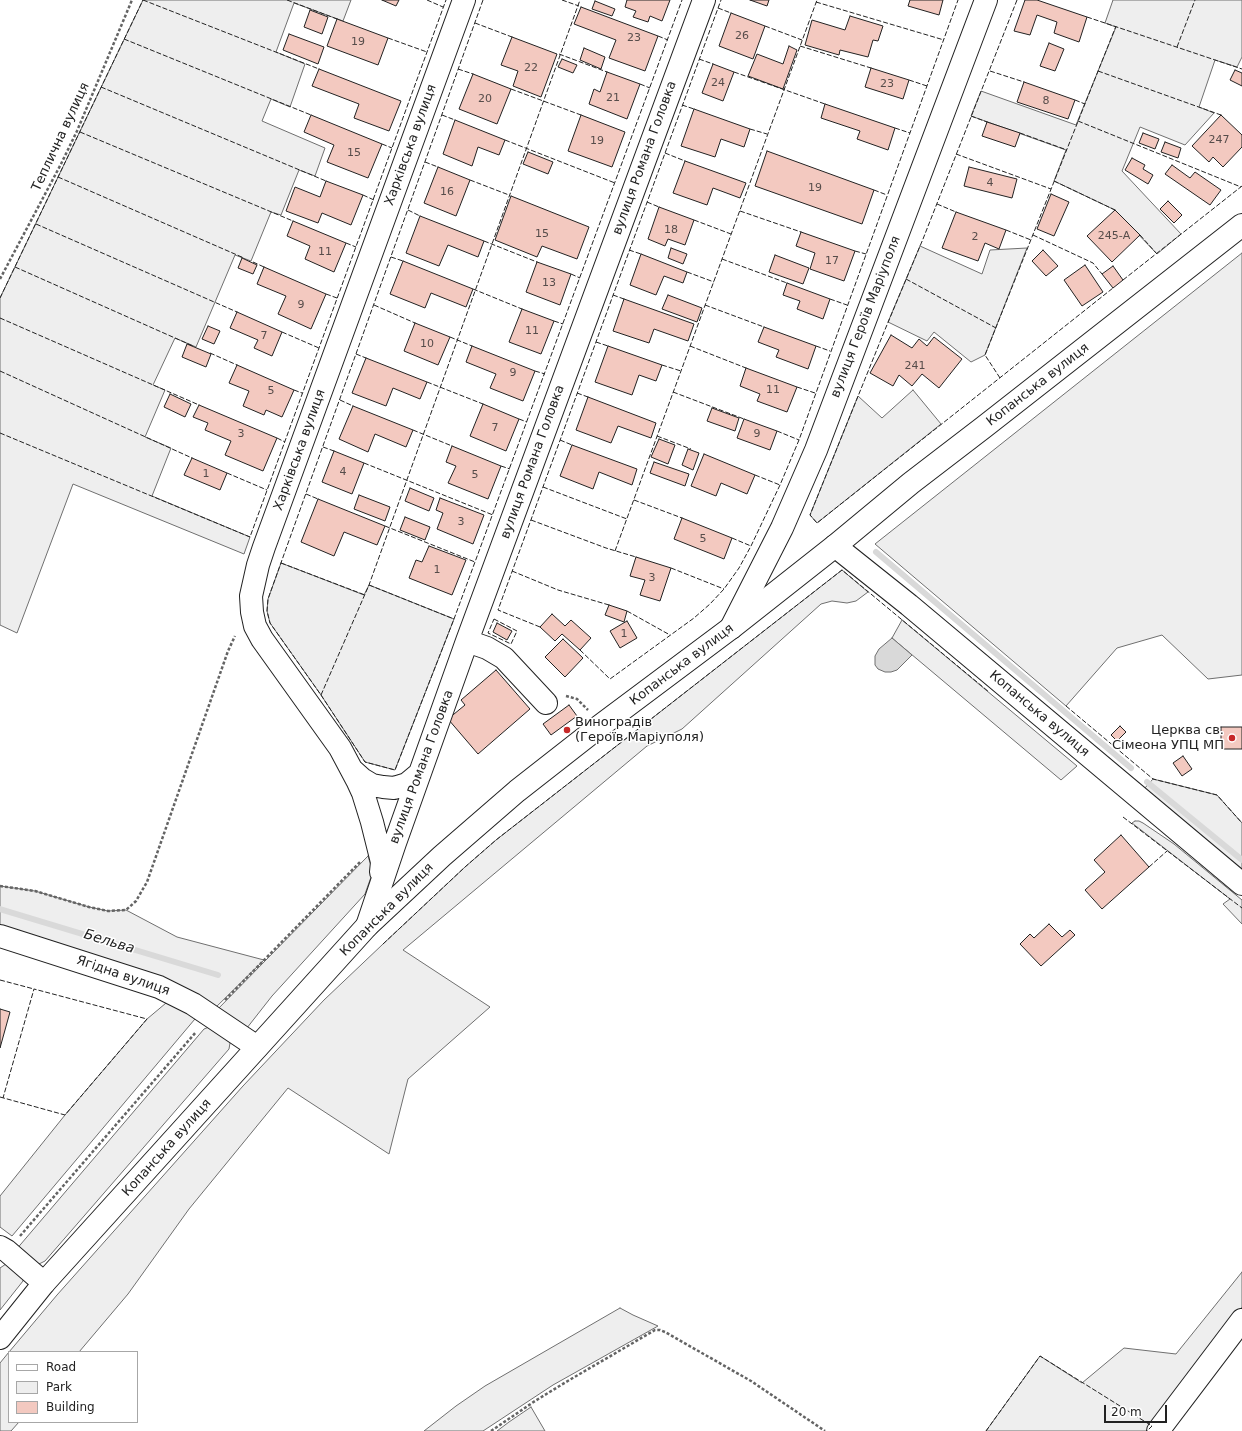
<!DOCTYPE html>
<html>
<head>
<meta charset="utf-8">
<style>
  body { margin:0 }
  #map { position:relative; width:1242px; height:1431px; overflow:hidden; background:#fff; font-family:"DejaVu Sans",sans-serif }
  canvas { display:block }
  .legend { position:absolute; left:8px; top:1351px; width:130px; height:72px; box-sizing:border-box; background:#fff; border:1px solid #a7a7a7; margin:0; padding:5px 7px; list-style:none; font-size:12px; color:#222 }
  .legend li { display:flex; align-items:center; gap:8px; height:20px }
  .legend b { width:20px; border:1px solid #a7a7a7 }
  .scale { position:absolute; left:1104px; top:1405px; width:63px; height:18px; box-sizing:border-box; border:2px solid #222; border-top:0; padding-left:5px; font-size:12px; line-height:14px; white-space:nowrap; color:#222; -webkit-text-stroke:3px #fff; paint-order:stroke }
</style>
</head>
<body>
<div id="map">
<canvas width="1242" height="1431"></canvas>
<ul class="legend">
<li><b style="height:5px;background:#fff"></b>Road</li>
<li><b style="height:11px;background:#eee"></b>Park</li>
<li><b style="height:11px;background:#f3c9c0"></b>Building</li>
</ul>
<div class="scale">20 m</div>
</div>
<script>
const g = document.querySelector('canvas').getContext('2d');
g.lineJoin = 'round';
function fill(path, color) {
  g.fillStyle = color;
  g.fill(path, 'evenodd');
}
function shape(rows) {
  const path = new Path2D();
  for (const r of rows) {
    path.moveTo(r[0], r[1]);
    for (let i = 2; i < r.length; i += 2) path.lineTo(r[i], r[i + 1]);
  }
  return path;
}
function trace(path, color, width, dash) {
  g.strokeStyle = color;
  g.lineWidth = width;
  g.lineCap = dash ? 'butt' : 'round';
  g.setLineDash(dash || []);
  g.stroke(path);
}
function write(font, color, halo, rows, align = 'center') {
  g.font = font + ' "DejaVu Sans",sans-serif';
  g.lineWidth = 3;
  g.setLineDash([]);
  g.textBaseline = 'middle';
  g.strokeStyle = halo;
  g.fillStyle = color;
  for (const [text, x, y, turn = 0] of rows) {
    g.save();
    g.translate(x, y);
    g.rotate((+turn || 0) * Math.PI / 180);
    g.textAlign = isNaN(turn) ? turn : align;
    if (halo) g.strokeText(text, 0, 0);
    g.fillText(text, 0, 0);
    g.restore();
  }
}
const green = shape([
  [143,0,351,0,343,21,294,3,276,52,305,64,290,107,271,99,262,121,325,148,315,176,299,170,281,215,271,212,251,261,235,255,196,347,175,338,153,385,165,390,145,437,171,448,152,496,250,537,244,554,73,484,17,633,0,625,0,298,143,0],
  [1113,0,1242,0,1242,57,1237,67,1215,60,1199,107,1214,113,1185,145,1140,127,1122,171,1181,234,1157,254,1115,210,1054,181,1066,150,971,116,981,91,1076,125,1116,27,1105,23,1113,0],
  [920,246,982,274,990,250,1027,248,985,355,971,362,934,332,927,341,888,322,920,246],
  [1242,253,1242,675,1208,679,1162,635,1117,648,1066,706,875,544,1242,253],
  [913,390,941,424,817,523,810,515,858,396,882,418,913,390],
  [281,563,364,595,369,585,454,619,395,770,365,762,321,695,270,623,267,611,268,599,281,563],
  [842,570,868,592,856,601,847,603,832,601,821,604,682,729,647,746,403,950,490,1007,408,1079,389,1154,288,1088,189,1209,128,1294,79,1352,9,1352,57,1295,243,1086,324,1000,383,944,465,867,496,840,842,570],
  [902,620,1077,766,1061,780,892,638,902,620],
  [1153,779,1217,795,1242,823,1242,871,1144,789,1153,779],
  [1135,821,1139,821,1143,823,1174,844,1242,900,1242,924,1223,904,1230,899,1132,823,1135,821],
  [368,856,372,869,371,877,365,894,272,996,243,1033,214,1013,368,856],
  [0,886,35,891,89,907,108,911,126,910,177,937,264,960,212,1011,0,931,0,886],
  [172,998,200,1013,12,1236,0,1227,0,1196,65,1115,147,1019,172,998],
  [209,1027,227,1037,230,1043,229,1049,45,1261,39,1264,33,1264,15,1251,204,1029,209,1027],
  [6,1264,23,1277,23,1281,0,1310,0,1268,6,1264],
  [1242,1272,1242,1307,1147,1431,986,1431,1040,1356,1082,1383,1124,1348,1176,1354,1242,1272],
  [620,1308,633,1315,658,1326,553,1385,483,1431,424,1431,456,1406,485,1386,620,1308],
  [9,1352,9,1422,19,1422,11,1431,0,1431,0,1363,9,1352],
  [531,1407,545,1431,497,1431,509,1422,531,1407]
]);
fill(green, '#eee');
trace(green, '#6f6f6f', 1);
const water = shape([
  [892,638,912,655,897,670,891,672,885,672,878,669,875,665,875,656,879,649,892,638]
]);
fill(water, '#d9d9d9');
trace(water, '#6f6f6f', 1);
trace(shape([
  [876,552,1131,768],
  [1147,782,1242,860],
  [0,909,218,975]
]), '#d9d9d9', 6);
const building = shape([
  [382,0,399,0,396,6,382,0],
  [627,0,670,0,662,21,650,16,648,22,633,17,636,11,625,7,627,0],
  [750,0,769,0,767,6,750,0],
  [910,0,943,0,939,15,908,6,910,0],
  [1025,0,1037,0,1087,17,1079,42,1054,33,1057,22,1037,15,1030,35,1014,31,1025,0],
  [595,1,615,9,612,16,592,9,595,1],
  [581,7,658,36,645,71,609,58,616,40,574,24,581,7],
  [310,10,328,17,322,34,304,27,310,10],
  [731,13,765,26,753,59,719,46,731,13],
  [850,16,883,26,878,41,873,40,868,57,840,50,839,55,805,45,812,20,845,30,850,16],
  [337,19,388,38,378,65,327,46,337,19],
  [289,34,324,47,318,64,283,50,289,34],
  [512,37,557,54,541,97,513,86,518,71,501,65,512,37],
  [1049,43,1064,49,1055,71,1040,66,1049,43],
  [789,46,797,50,783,89,748,76,757,54,783,64,789,46],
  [584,48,605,57,601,69,580,60,584,48],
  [562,59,577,65,573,73,558,67,562,59],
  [713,64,734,72,723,101,702,93,713,64],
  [871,68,909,80,903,99,865,87,871,68],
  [319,69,401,101,389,131,354,118,359,104,312,86,319,69],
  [1235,70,1242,73,1242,86,1230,80,1235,70],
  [607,72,640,84,627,119,589,104,594,89,600,92,607,72],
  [473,74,511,89,497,124,459,109,473,74],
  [1024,82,1075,100,1068,119,1017,102,1024,82],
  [825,104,895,128,888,150,857,139,860,131,821,118,825,104],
  [694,109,750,129,744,147,721,139,715,157,681,146,694,109],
  [311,115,382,144,368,178,327,162,334,145,304,132,311,115],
  [581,115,625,132,612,167,568,151,581,115],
  [1221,115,1242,135,1242,147,1223,167,1213,157,1209,162,1192,146,1221,115],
  [455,120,505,140,499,155,478,147,472,166,443,154,455,120],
  [987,122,1020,133,1015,147,982,136,987,122],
  [1143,133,1159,139,1155,149,1139,143,1143,133],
  [1165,142,1181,148,1178,158,1161,152,1165,142],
  [767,151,874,190,862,224,755,186,767,151],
  [528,152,553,162,548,174,523,164,528,152],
  [1132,158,1145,165,1143,169,1153,175,1148,184,1125,170,1132,158],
  [685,161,746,183,740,198,713,188,707,205,673,193,685,161],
  [1172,165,1190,178,1195,172,1221,190,1210,205,1165,174,1172,165],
  [438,167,470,180,456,216,424,203,438,167],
  [969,167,1017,179,1012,198,964,186,969,167],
  [326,181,363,195,351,225,322,213,318,223,286,211,295,187,320,197,326,181],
  [1051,194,1069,202,1054,236,1037,229,1051,194],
  [511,196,589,227,577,259,542,246,537,257,495,240,511,196],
  [1168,201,1182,215,1174,223,1160,209,1168,201],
  [659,207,694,220,685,245,668,239,665,246,648,239,659,207],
  [1115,210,1140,235,1112,262,1087,236,1115,210],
  [956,212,1006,230,999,249,985,243,978,261,942,248,956,212],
  [420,216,484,241,478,257,448,245,439,266,406,253,420,216],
  [293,221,346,243,334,272,305,259,310,246,287,236,293,221],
  [801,232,855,251,844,281,810,269,815,253,796,246,801,232],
  [671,248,687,254,683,264,668,258,671,248],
  [1043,250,1058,266,1046,276,1032,261,1043,250],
  [641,254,687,272,683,283,664,276,656,295,630,285,641,254],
  [775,255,809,268,803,284,769,272,775,255],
  [242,258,257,265,253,274,238,268,242,258],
  [403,261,473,289,466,307,431,293,425,308,390,294,403,261],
  [537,262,571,274,560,305,526,292,537,262],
  [1085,265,1103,292,1082,306,1064,280,1085,265],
  [1113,266,1123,280,1113,288,1102,274,1113,266],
  [264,267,326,294,311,329,278,314,286,296,257,284,264,267],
  [787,283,830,299,823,319,797,309,800,301,783,295,787,283],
  [668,295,702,308,697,322,662,309,668,295],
  [624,299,694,324,688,341,654,329,649,343,613,331,624,299],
  [522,309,554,321,541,354,509,342,522,309],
  [237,312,282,332,272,356,254,348,258,340,230,328,237,312],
  [415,323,450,337,438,365,404,351,415,323],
  [208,326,220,331,214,344,202,339,208,326],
  [764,327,816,346,808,369,776,357,779,350,758,342,764,327],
  [891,335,912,348,919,339,927,346,934,337,962,359,939,388,922,374,912,386,899,375,893,386,870,373,891,335],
  [187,344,211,354,206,367,182,357,187,344],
  [472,346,535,371,523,401,490,388,496,374,466,362,472,346],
  [608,346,662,365,656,381,639,375,632,395,595,382,608,346],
  [366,358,427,382,420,399,393,388,386,406,352,393,366,358],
  [237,365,294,390,282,417,266,410,264,415,243,406,249,391,229,383,237,365],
  [746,368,797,387,787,412,757,401,760,394,740,386,746,368],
  [170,394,191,404,185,417,164,407,170,394],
  [588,397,656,423,651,438,618,426,611,443,576,430,588,397],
  [483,404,519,419,506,451,470,436,483,404],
  [199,405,277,438,263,471,225,455,231,441,205,430,208,423,193,417,199,405],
  [353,406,413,430,406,447,375,434,368,452,339,439,353,406],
  [712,408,739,418,735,431,707,421,712,408],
  [744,419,777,431,770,450,737,438,744,419],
  [659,439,675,445,668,464,651,457,659,439],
  [572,445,637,469,632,485,599,472,593,489,560,476,572,445],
  [452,446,501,466,488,499,448,483,456,466,446,462,452,446],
  [688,449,699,453,693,470,682,465,688,449],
  [334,451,364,463,352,494,322,482,334,451],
  [704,454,755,475,747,494,721,483,716,496,691,486,704,454],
  [192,458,227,473,220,490,184,475,192,458],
  [654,462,689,474,685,486,650,473,654,462],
  [410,488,434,498,429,511,405,501,410,488],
  [359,495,390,507,385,521,354,509,359,495],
  [440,498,484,515,473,544,437,529,443,513,436,510,440,498],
  [318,499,385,526,377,545,344,532,334,556,301,542,318,499],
  [405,517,430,527,425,540,400,530,405,517],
  [682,518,732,538,724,559,674,539,682,518],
  [429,546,466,560,452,595,409,578,416,560,422,562,429,546],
  [636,557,671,568,660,601,640,595,645,580,630,576,636,557],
  [609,605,627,611,624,622,605,615,609,605],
  [552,614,565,626,571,620,591,638,580,650,562,634,555,641,540,627,552,614],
  [627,621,637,638,620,648,610,631,627,621],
  [497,623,512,631,507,640,493,632,497,623],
  [563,639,583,658,565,677,545,657,563,639],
  [496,670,530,709,478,754,448,719,465,705,461,700,496,670],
  [569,705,577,716,551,735,543,724,569,705],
  [1120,726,1126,732,1117,741,1111,735,1120,726],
  [1221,727,1242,727,1242,749,1221,749,1221,727],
  [1183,756,1192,769,1182,776,1173,763,1183,756],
  [1121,835,1149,867,1102,909,1085,890,1105,872,1094,860,1121,835],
  [1049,924,1062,937,1070,930,1075,935,1041,966,1020,944,1030,934,1034,938,1049,924],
  [0,1009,10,1012,0,1048,0,1009]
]);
fill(building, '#f3c9c0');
trace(building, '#222', 1);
const minor = shape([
  [835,546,909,605,1242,884],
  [731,628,782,528,816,450,986,0],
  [467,641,487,648,504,658,546,703],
  [352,770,362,779,372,785,383,787,394,788,407,784,419,774],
  [381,872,382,862,372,822,363,793,357,780,340,748,262,639,255,626,252,612,251,596,258,565,264,547,464,0],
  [367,926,395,843,467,641,704,0],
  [0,936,159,987,193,1004,257,1047],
  [0,1247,7,1251,44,1283],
  [1158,1431,1242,1320]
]);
const highway = shape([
  [0,1338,44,1283,367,926,442,856,517,791,600,726,731,628,835,546,911,483,984,427,1242,225]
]);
trace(minor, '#222', 24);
trace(highway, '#222', 24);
trace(shape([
  [0,279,61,164,77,131,132,0],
  [566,696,577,699,588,710],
  [0,886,35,891,89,907,108,911,126,910,136,901,147,882,228,651,235,636],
  [225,1000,360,862],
  [20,1236,196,1032],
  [491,1431,535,1401,566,1382,655,1330,660,1330,665,1332,751,1381,825,1431]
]), '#646464', 2.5, [3, 2]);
trace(minor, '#fff', 22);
trace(highway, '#fff', 22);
trace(shape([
  [143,0,319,69],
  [287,0,337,19],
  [427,0,443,7],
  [483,0,268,599,267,611,270,623,321,695,365,762,395,770,454,619,682,0],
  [562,0,579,6],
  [1017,0,923,239,884,332,810,515,817,523,1113,288],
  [816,2,944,40],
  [718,8,731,13],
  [1087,17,1242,69],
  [475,23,512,37],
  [765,26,802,40],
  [658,36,668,40],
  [388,38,427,52],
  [124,39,311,115],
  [800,46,871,68],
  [1177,47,1195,0],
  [559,54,607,72],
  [699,59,713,64],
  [458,69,473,74],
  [990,71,1024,82],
  [1098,71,1221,115],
  [734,72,825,104],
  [909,80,927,86],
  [640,84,650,88],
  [101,87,326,181],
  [511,89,581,115],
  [1075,100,1085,104],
  [682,105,694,109],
  [442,115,455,120],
  [971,116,987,122],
  [1078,121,1241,187],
  [895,128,910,133],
  [750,129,767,134],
  [80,132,293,221],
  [1020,133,1067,150],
  [505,140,615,183],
  [382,144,392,148],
  [665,153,685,161],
  [956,154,1051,189],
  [425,162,438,167],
  [58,177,244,258],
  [470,180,509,195],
  [1054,181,1115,210],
  [874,190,887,195],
  [363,195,374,200],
  [647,202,659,207],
  [937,204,956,212],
  [408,210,420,216],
  [740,211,801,232],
  [694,220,731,234],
  [36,224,237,312],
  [1006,230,1031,240],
  [1033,235,1093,263,1102,274],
  [1140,235,1157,254],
  [484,241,537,262],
  [346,243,356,247],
  [629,250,641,254],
  [855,251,866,254],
  [391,257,403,261],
  [722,259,787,283],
  [253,262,264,267],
  [15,267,193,346],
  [687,272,714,282],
  [571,274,580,278],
  [906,279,996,328],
  [1123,280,1242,186],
  [473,289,522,309],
  [326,294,337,298],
  [613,295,624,299],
  [0,298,143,0],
  [830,299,847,305],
  [374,305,415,323],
  [705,305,764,327],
  [0,318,199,405],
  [554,321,563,324],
  [282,332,319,348],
  [450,337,472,346],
  [596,342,608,346],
  [690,346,746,368],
  [816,346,830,351],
  [210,353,237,365],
  [356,354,366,358],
  [662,365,681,371],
  [0,371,192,458],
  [535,371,545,374],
  [1000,378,985,355,1116,26],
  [427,382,483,404],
  [797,387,815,393],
  [294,390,302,393],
  [673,392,744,419],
  [577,393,588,397],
  [340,400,353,406],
  [519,419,527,422],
  [413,430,452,446],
  [777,431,799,440],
  [0,433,250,537,446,0],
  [657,436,691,449],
  [277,438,285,442],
  [560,440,572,445],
  [323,447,334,451],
  [364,463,493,515],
  [501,466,510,469],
  [227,473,267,490],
  [755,475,780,485],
  [543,487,627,519],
  [306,494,318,499],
  [634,500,682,518],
  [531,520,606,548,636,557],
  [385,526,475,562],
  [732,538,751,546],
  [615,551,817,0],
  [281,563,365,595],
  [671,568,724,589],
  [512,571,558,590,609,605],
  [369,585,454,619],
  [627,611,670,635],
  [494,619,517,631,511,644,488,633,494,619],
  [540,627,498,610,721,0],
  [580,650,610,679,694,618,710,604,724,589,739,568,751,546,780,485,799,440,958,0],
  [321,695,369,585,580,0],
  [1066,706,1153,779,1217,795,1242,823],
  [1123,817,1242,908],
  [1149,867,1167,851],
  [383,944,465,867,496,840,842,570,989,692],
  [0,980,34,989],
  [0,1097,65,1115,147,1019,34,989,3,1098],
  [986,1431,1040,1356,1152,1426,1147,1431]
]), '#222', 1, [5, 2]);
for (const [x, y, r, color] of [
  [567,730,4,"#c62828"],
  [1232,738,4,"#c62828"]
]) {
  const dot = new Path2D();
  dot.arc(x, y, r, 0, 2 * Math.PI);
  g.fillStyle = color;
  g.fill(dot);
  trace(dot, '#fff', 1.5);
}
write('11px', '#564c4a', null, [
  ["26",742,36],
  ["23",634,38],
  ["19",358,42],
  ["22",531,68],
  ["24",718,83],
  ["23",887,84],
  ["21",613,98],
  ["20",485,99],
  ["8",1046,101],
  ["247",1219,140],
  ["19",597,141],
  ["15",354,153],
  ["4",990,183],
  ["19",815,188],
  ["16",447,192],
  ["18",671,230],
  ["15",542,234],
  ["245-А",1114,236],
  ["2",975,237],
  ["11",325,252],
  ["17",832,261],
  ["13",549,283],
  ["9",301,305],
  ["11",532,331],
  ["7",264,336],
  ["10",427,344],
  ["241",915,366],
  ["9",513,373],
  ["11",773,390],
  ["5",271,391],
  ["7",495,428],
  ["3",241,434],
  ["9",757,434],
  ["4",343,472],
  ["1",206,474],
  ["5",475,475],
  ["3",461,522],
  ["5",703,539],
  ["1",437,570],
  ["3",652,578],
  ["1",624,634]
]);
write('13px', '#222', '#fff', [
  ["Теплична вулиця",61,137,-65],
  ["Харківська вулиця",411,145,-70],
  ["вулиця Романа Головка",645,158,-70],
  ["вулиця Героїв Маріуполя",866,317,-69],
  ["Копанська вулиця",1038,385,-38],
  ["Харківська вулиця",300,450,-70],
  ["вулиця Романа Головка",533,462,-70],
  ["Копанська вулиця",682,665,-37],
  ["Копанська вулиця",1039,714,40],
  ["вулиця Романа Головка",422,767,-70],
  ["Копанська вулиця",387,910,-45],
  ["Ягідна вулиця",123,976,19],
  ["Копанська вулиця",167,1148,-48]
]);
write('13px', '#222', '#fff', [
  ["Виноградів",575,723],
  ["(Героїв Маріуполя)",575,738],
  ["Церква св.",1224,731,"right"],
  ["Сімеона УПЦ МП",1224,746,"right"]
], 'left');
write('italic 14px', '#222', '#fff', [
  ["Бельва",109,942,17]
]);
</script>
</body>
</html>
